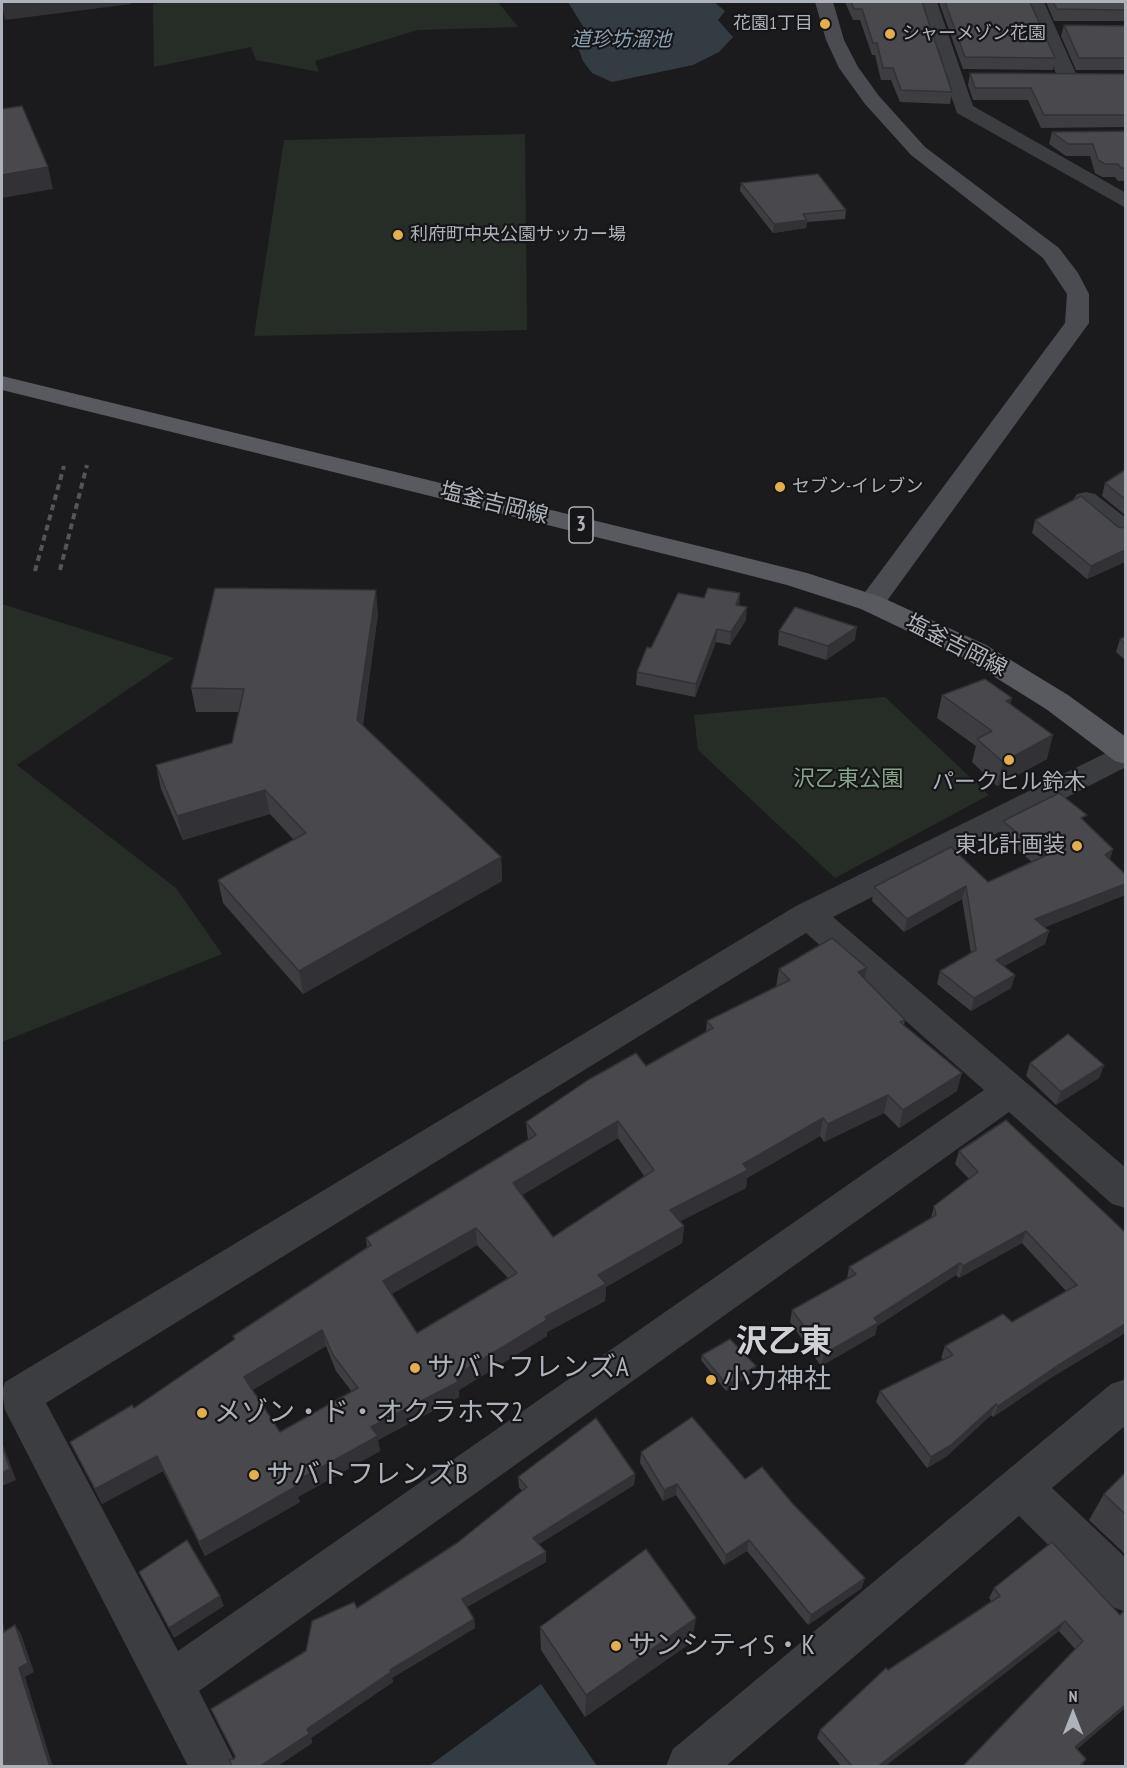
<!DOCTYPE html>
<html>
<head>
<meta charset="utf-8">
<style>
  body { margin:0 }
  #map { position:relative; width:1127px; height:1768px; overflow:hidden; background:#1b1b1d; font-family:"PT Sans Narrow",sans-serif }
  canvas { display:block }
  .frame { position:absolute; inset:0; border:3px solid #aeb2bb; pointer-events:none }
  .north { position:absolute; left:1043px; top:1684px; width:60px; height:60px; -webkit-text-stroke:4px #161618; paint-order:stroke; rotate:0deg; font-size:16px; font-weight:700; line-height:24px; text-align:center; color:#aeb2bb }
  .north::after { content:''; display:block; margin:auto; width:21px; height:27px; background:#aeb2bb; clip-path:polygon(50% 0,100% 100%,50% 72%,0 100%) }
</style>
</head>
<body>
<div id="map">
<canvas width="1127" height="1768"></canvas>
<div class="frame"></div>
<div class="north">N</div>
</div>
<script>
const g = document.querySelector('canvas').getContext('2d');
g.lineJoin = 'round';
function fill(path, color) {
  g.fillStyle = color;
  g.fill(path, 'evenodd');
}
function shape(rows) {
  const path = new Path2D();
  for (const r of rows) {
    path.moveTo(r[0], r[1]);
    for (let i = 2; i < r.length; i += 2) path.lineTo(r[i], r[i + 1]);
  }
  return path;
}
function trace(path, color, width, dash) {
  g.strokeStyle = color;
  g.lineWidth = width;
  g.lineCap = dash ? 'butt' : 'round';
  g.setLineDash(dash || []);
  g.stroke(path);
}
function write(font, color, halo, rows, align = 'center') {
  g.font = font + ' "PT Sans Narrow","Noto Sans JP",sans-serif';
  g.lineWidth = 4.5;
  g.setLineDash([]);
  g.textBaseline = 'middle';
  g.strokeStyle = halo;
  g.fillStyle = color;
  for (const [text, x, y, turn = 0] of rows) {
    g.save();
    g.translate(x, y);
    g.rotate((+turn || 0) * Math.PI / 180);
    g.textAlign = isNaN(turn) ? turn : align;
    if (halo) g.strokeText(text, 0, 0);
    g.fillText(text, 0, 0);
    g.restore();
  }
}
fill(shape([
  [161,2,498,2,518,27,418,30,315,61,319,72,256,60,251,47,154,67,153,4],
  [525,134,527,330,254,336,284,140],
  [2,604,174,658,17,765,176,888,222,954,2,1042],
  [885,697,989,795,835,878,698,750,694,715]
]), '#252d26');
fill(shape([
  [568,2,714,2,725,11,718,20,733,37,719,52,693,65,612,82,592,73,583,61,573,34,584,28],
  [541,1684,597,1766,429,1766]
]), '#333c42');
fill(shape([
  [919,2,937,2,973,106,1126,193,1126,208,957,113,919,2],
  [1026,2,1044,2,1078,78,1075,82,1061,82,1058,78,1026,2],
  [1086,492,1095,494,1126,518,1126,540,1116,538,1077,506,1073,500,1077,494,1086,492],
  [1126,743,1126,767,833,917,1126,1168,1126,1208,1112,1204,1009,1112,199,1691,237,1766,188,1766,5,1410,2,1391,5,1382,796,906,1126,743],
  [806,933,984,1090,178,1651,46,1403,806,933],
  [1126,1379,1126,1425,1052,1488,1126,1558,1126,1612,1110,1606,1019,1516,726,1766,666,1766,673,1749,1111,1384,1126,1379]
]), '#3c3d41');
fill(shape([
  [815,2,833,2,844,40,858,67,879,96,925,147,1059,248,1078,273,1089,294,1089,323,881,609,871,612,861,609,857,603,1065,323,1067,294,1043,258,911,155,865,104,839,68,826,40,815,2]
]), '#4a4c51');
fill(shape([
  [2,376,707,548,807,573,881,597,986,645,1068,695,1126,737,1126,764,1115,761,1046,709,966,659,861,609,787,585,705,564,2,390,2,376]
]), '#585a60');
trace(shape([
  [60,570,87,465],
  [35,571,64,466]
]), '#53555a', 4, [6, 4.5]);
fill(shape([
  [845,2,922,2,952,92,950,104,900,102,891,80,881,80,875,55,872,55,860,20,853,20],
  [939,2,1030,2,1055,58,1053,70,963,69],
  [1046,2,1125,2,1125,21,1054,21],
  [1064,25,1125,25,1125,70,1076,70,1061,36],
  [970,73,1125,74,1125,127,1041,128,1028,100,973,100,968,85],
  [1125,131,1125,181,1118,181,1115,177,1102,177,1095,173,1090,156,1066,156,1049,144,1052,132],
  [741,183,846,210,845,219,807,222,806,228,773,233,740,191],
  [1125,470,1125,515,1102,496,1105,483],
  [1035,520,1125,528,1125,562,1087,579,1032,533],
  [740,593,739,606,746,620,730,645,716,642,695,697,636,685,637,672,651,648,704,598],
  [378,613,363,725,501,857,502,881,303,994,223,903,218,880,294,840,270,814,183,840,161,789,156,765,232,743,239,712,196,712,191,688],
  [779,631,855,640,826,660,778,645],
  [1125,637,1125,660,1116,652,1120,639],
  [942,695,1011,705,1047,759,997,786,972,762,976,746,937,718],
  [1003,821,1085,822,1113,849,1110,859,1125,895,1045,927,1049,931,1045,944,1004,966,1015,975,1011,988,971,1011,937,984,940,971,971,953,962,899,904,932,872,901,874,887,988,882,1032,862,999,834],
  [867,968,865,978,905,1020,904,1025,957,1091,899,1128,884,1113,824,1142,820,1136,747,1178,746,1188,680,1221,684,1226,682,1243,606,1287,605,1301,547,1332,547,1336,459,1390,459,1397,378,1440,380,1451,298,1497,300,1502,205,1556,163,1471,102,1504,70,1442,134,1408,234,1340,233,1336,367,1248,366,1238,528,1140,526,1122,646,1066,706,1032,707,1021,776,987,779,969],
  [618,1138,644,1176,553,1237,522,1195],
  [477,1245,508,1278,417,1333,391,1294],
  [326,1346,336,1371,352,1392,280,1432,252,1390],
  [1030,1063,1104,1065,1099,1078,1056,1105,1026,1076],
  [959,1151,1125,1232,1125,1333,1052,1377,993,1417,991,1415,947,1456,927,1468,876,1402,880,1391,943,1359,941,1358,945,1346,1012,1322,1066,1291,1022,1243,959,1278,956,1275,877,1326,875,1335,821,1366,790,1322,792,1310,847,1279,849,1267,931,1218,934,1206,969,1179,955,1164],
  [702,1355,755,1372,726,1391,701,1360],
  [641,1452,745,1479,862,1588,808,1625,747,1551,724,1565,676,1495,663,1501,640,1463],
  [1125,1473,1125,1554,1089,1520,1104,1494],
  [635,1474,634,1485,539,1544,546,1552,546,1562,467,1607,474,1619,475,1628,392,1678,393,1682,311,1738,312,1743,276,1767,232,1767,234,1759,306,1651,357,1608,457,1543,522,1491,519,1487,518,1477],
  [1052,1542,1125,1708,1077,1749,1086,1759,1081,1767,962,1767,1075,1649,1059,1631,884,1767,842,1767,817,1738,820,1730,888,1670,992,1602,989,1598,994,1588],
  [540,1627,692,1642,585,1717,541,1650]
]), '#3e3e42');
fill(shape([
  [2,2,130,2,131,4,5,20,2,6],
  [48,167,53,189,2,198,2,175],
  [807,220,806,228,773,233,774,224],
  [1125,550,1125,562,1087,579,1091,566],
  [376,590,378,613,360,744,357,720],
  [740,593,739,606,736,605],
  [747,607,746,620,730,645,731,632],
  [857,627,855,640,826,660,828,646],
  [717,629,716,642,695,697,696,684],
  [1012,698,1006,721,1006,701],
  [1053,735,1047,759,997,786,1003,762],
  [265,790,270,814,183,840,177,816],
  [1113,849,1109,862,1105,855],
  [501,857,502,881,303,994,299,971],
  [1125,884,1125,895,1031,933,1035,919],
  [966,886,962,899,904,932,907,919],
  [1049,931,1045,944,992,973,996,960],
  [867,968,863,986,858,972],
  [1015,975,1011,988,971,1011,974,998],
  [1104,1065,1099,1078,1056,1105,1061,1092],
  [962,1073,957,1091,899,1128,903,1110],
  [888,1095,884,1113,824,1142,828,1124],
  [823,1118,820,1136,747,1178,746,1188,669,1227,670,1210,743,1164],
  [618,1121,618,1138,514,1200,513,1183],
  [684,1226,682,1243,606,1287,605,1301,547,1332,547,1336,459,1390,459,1397,378,1440,380,1451,298,1497,300,1502,205,1556,199,1542,293,1483,371,1427,545,1317,598,1275],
  [476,1228,477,1245,385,1298,383,1281],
  [1026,1231,1022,1243,959,1278,963,1266],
  [960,1263,956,1275,877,1326,875,1335,821,1366,824,1354,874,1318],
  [1125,1324,1125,1333,1052,1377,993,1417,998,1406,1057,1366],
  [322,1330,326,1346,248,1393,244,1377],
  [756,1366,755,1372,726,1391,727,1385],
  [996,1404,991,1415,947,1456,927,1468,931,1457],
  [2,1442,16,1480,2,1486],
  [157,1456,163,1471,102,1504,95,1489],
  [635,1474,634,1485,533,1548,533,1538],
  [677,1484,676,1495,663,1501,664,1490],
  [749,1540,747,1551,724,1565,726,1555],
  [546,1552,546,1562,463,1609,462,1599],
  [865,1578,862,1588,808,1625,811,1615],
  [220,1596,224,1606,174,1638,169,1628],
  [696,1618,692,1642,585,1717,586,1695],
  [2,1619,8,1643,2,1633],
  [474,1619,475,1628,392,1678,393,1682,311,1738,312,1743,276,1767,259,1767,307,1729,390,1670],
  [1065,1621,1059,1631,884,1767,877,1767],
  [15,1625,21,1634,34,1672,25,1677,53,1767,50,1767,19,1668],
  [1125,1705,1125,1708,1069,1756,1075,1747]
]), '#323236');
const building = shape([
  [851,2,922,2,952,92,901,90,893,68,883,68,877,43,873,43,862,9,854,9,851,2],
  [945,2,1030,2,1055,58,965,57,945,2],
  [1053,2,1125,2,1125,10,1057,9,1053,2],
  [1064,25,1125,26,1125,58,1079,58,1064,25],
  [970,73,1125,74,1125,115,1044,115,1031,88,975,88,970,73],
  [22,106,48,167,2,175,2,109,22,106],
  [1125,131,1125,168,1121,168,1118,164,1105,164,1098,160,1093,144,1068,144,1052,132,1125,131],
  [818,174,846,210,803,214,807,220,774,224,741,183,818,174],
  [1125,470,1125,499,1105,483,1125,470],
  [1081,496,1118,527,1125,528,1125,550,1091,566,1035,520,1081,496],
  [215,588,376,590,357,720,501,857,299,971,218,880,306,833,265,790,177,816,156,765,232,743,244,689,191,688,215,588],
  [708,588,740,593,736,605,747,607,731,632,717,629,696,684,637,672,647,647,651,648,678,593,704,598,708,588],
  [795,607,857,627,828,646,779,631,795,607],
  [1125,637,1125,644,1120,639,1125,637],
  [985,679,1012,698,1006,701,1053,735,1003,762,977,739,992,731,942,695,985,679],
  [1059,793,1087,815,1081,818,1113,849,1105,855,1125,874,1125,884,1035,919,1049,931,996,960,1015,975,974,998,940,971,976,950,966,886,907,919,874,887,951,847,988,882,1045,856,1003,821,1059,793],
  [832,938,867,968,858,972,905,1020,900,1022,962,1073,903,1110,888,1095,828,1124,823,1118,743,1164,748,1170,670,1210,684,1226,598,1275,606,1284,545,1317,547,1320,455,1376,458,1382,371,1427,378,1436,293,1483,295,1487,199,1542,157,1456,95,1489,70,1442,132,1405,134,1408,235,1339,233,1336,371,1245,366,1238,536,1135,526,1122,588,1080,636,1053,646,1066,713,1028,707,1021,790,980,779,969,832,938],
  [618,1121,654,1170,553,1237,513,1183,618,1121],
  [476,1228,517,1273,417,1333,383,1281,476,1228],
  [322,1330,333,1355,358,1388,280,1432,244,1377,322,1330],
  [1068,1034,1104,1065,1061,1092,1030,1063,1068,1034],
  [1006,1120,1125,1232,1125,1324,1057,1366,998,1406,996,1404,951,1445,931,1457,880,1391,953,1355,945,1346,1003,1314,1012,1322,1077,1285,1026,1231,963,1266,960,1263,874,1318,878,1323,824,1354,792,1310,856,1274,849,1267,936,1215,934,1206,978,1172,959,1151,1006,1120],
  [730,1339,756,1366,727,1385,702,1355,730,1339],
  [692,1417,745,1479,762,1467,792,1503,865,1578,811,1615,749,1540,726,1555,677,1484,664,1490,641,1452,692,1417],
  [596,1418,635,1474,533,1538,546,1552,462,1599,474,1619,390,1670,391,1672,307,1729,309,1734,259,1767,233,1767,229,1760,234,1759,235,1756,211,1709,306,1651,312,1621,354,1602,357,1608,457,1543,527,1487,518,1477,596,1418],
  [2,1447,10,1469,2,1473,2,1447],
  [1125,1473,1125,1514,1104,1494,1125,1473],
  [187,1540,220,1596,169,1628,139,1572,187,1540],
  [1052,1542,1120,1615,1125,1610,1125,1705,1075,1747,1086,1759,1078,1767,962,1767,1083,1641,1065,1621,877,1767,853,1767,820,1730,886,1668,888,1670,1000,1596,994,1588,1052,1542],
  [646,1549,696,1618,586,1695,540,1627,646,1549],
  [15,1625,28,1663,19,1668,50,1767,2,1767,2,1633,15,1625]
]);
fill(building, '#48484d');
trace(building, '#323236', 1.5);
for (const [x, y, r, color] of [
  [825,24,6,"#e3ae4d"],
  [890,34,6,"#e3ae4d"],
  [398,235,6,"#e3ae4d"],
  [780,487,6,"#e3ae4d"],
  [1009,760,6,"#e3ae4d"],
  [1077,846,6,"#e3ae4d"],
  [415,1368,6,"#e3ae4d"],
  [711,1380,6,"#e3ae4d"],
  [202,1413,6,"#e3ae4d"],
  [254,1475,6,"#e3ae4d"],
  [616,1646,6,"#e3ae4d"]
]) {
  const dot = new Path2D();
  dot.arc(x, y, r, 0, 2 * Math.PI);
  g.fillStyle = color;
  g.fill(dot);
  trace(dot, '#161618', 2);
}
write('18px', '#aeb2bb', '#161618', [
  ["花園1丁目",813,24,"right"],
  ["シャーメゾン花園",902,34],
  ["利府町中央公園サッカー場",410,235],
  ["セブン-イレブン",792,487]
], 'left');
write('italic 20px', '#89a0b2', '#161618', [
  ["道珍坊溜池",621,40]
]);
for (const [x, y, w] of [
  [581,525,24]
]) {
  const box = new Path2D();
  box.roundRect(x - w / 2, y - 18, w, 36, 4.5);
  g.fillStyle = '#161618';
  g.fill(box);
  trace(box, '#aeb2bb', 1.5);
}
write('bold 21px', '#aeb2bb', null, [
  ["3",581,525]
]);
write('22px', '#aeb2bb', '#161618', [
  ["塩釜吉岡線",494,504,14],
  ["塩釜吉岡線",956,646,27]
]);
write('22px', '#87a489', '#161618', [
  ["沢乙東公園",848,780]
]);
write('22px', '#aeb2bb', '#161618', [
  ["パークヒル鈴木",1009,783],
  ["東北計画装",1065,846,"right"]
]);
write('27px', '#aeb2bb', '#161618', [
  ["サバトフレンズA",427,1368],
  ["小力神社",723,1380],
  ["メゾン・ド・オクラホマ2",214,1413],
  ["サバトフレンズB",266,1475],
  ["サンシティS・K",628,1646]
], 'left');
write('bold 32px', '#cfd1d7', '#161618', [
  ["沢乙東",784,1343]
]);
</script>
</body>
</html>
